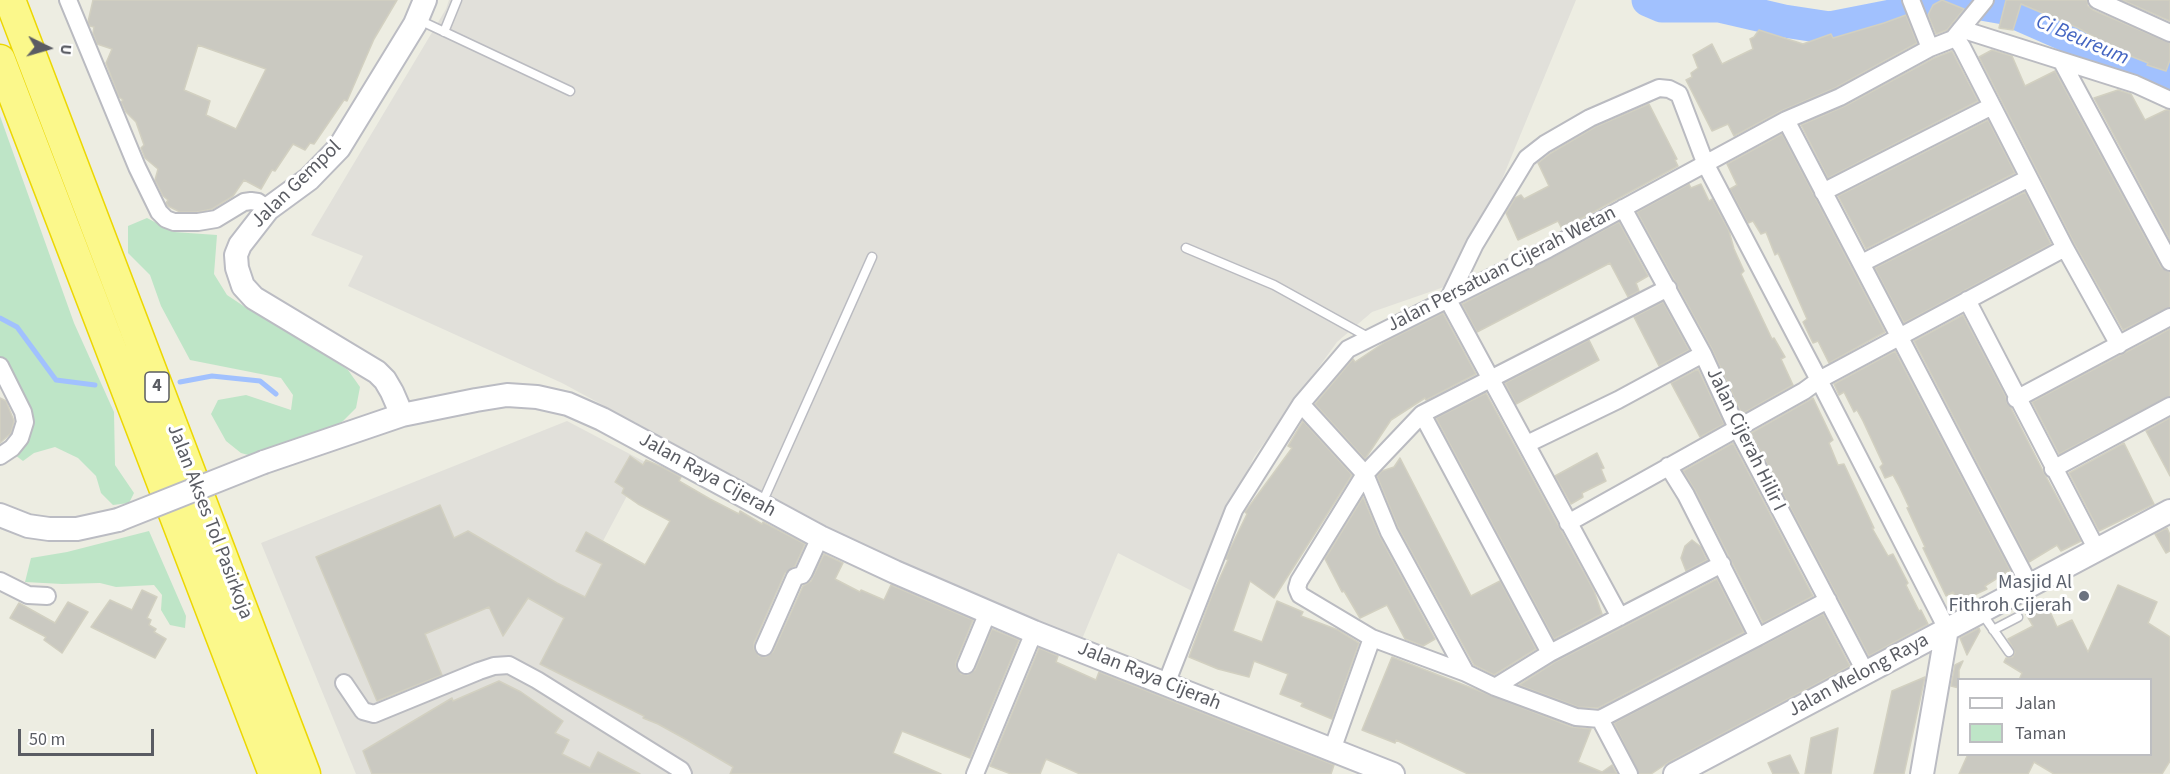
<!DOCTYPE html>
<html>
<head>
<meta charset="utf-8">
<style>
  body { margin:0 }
  #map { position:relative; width:2170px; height:774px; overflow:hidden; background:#edede2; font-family:"Source Sans 3",sans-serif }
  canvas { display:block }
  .legend { position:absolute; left:1957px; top:678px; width:195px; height:78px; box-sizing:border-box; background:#fff; border:2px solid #bdbec1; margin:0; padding:8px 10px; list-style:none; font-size:18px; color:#5a5c63 }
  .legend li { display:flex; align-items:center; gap:12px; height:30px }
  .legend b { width:30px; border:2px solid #bdbec1 }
  .north { position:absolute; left:18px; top:18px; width:60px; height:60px; -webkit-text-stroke:4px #fff; paint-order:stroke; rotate:95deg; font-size:16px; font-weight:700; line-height:24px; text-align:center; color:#5a5c63 }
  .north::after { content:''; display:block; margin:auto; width:21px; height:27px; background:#5a5c63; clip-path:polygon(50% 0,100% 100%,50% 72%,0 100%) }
  .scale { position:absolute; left:18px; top:729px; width:136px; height:27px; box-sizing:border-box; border:3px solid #5a5c63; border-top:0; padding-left:8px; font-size:18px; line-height:21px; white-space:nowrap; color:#5a5c63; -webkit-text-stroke:4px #fff; paint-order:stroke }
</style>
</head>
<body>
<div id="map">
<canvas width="2170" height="774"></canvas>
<ul class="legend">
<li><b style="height:8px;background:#fff"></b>Jalan</li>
<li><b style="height:16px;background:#bee5c7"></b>Taman</li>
</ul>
<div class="north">U</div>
<div class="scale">50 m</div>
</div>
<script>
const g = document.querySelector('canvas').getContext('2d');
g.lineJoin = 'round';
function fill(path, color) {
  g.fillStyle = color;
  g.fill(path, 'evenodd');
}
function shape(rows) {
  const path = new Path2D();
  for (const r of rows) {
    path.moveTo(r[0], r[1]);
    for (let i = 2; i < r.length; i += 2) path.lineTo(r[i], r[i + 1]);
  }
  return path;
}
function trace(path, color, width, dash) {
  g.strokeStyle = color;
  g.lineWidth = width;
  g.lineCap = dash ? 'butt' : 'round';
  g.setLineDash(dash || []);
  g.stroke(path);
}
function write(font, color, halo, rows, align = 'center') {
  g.font = font + ' "Source Sans 3",sans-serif';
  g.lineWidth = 6;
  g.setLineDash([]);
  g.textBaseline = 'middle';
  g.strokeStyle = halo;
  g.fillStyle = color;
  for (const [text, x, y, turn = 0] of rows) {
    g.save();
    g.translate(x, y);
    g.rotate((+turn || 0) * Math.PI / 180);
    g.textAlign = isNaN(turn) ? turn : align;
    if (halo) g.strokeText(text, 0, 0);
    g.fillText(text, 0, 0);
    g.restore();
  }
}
fill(shape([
  [449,0,1576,0,1496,194,1444,287,1372,312,1337,342,1254,457,1192,591,1118,553,1082,639,908,570,562,383,348,286,363,256,311,235,446,9],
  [567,421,645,462,603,541,764,629,730,702,834,774,356,774,261,543]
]), '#e1e0da');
fill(shape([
  [0,116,74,323,114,412,115,465,134,493,129,503,113,505,101,493,96,476,78,458,55,447,34,453,23,461,3,446,20,427,0,372],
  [147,218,174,232,217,235,214,274,227,295,248,309,297,336,348,370,360,387,356,408,343,421,328,430,252,456,241,453,226,441,211,414,218,400,246,395,291,410,293,395,281,378,190,360,161,306,150,275,128,253,128,226],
  [149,531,186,616,185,628,170,625,161,610,162,595,154,585,116,587,100,583,62,584,25,582,31,558,67,552]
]), '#bee5c7');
trace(shape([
  [0,318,17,327,56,380,95,385],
  [180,382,212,376,260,381,276,394]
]), '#a1c1fe', 5);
trace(shape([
  [1648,0,1662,6,1719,6,1784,21,1830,28,1891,16,1929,0],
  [1959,0,2004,8,2118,58,2170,75]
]), '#a1c1fe', 33);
const building = shape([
  [93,0,397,0,374,39,347,101,344,100,314,144,310,143,305,150,293,144,275,171,272,170,261,189,244,180,233,196,212,209,197,212,180,212,168,206,166,203,168,200,163,196,155,180,158,169,145,158,141,148,144,145,136,122,126,112,121,102,123,100,119,97,106,63,112,49,97,44,93,33,94,27,90,26,88,22,93,0],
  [198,45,266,69,236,129,206,115,210,101,184,90,198,45],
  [1942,0,1964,9,1947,30,1936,34,1928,15,1933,5,1942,0],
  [2006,0,2087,0,2088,6,2093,10,2170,43,2170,60,2166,71,2147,65,2148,63,2095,42,2096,38,2078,28,2021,4,2013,30,1999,28,2006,0],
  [2122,0,2170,0,2170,21,2122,0],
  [1906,15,1917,43,1835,88,1781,111,1734,136,1728,124,1712,131,1686,80,1692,77,1691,73,1698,68,1693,55,1712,44,1722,64,1753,49,1750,39,1754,37,1759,30,1803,44,1831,34,1833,38,1884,23,1906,15],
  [1992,50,2012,56,2025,86,2055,71,2161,267,2170,272,2170,307,2123,330,2074,243,1979,57,1992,50],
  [1952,51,1978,101,1828,178,1801,125,1845,106,1934,58,1952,51],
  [2118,90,2131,94,2145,120,2166,110,2170,110,2170,240,2094,98,2118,90],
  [1649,104,1677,159,1675,160,1678,166,1562,229,1558,221,1518,240,1506,213,1515,198,1521,195,1524,199,1549,186,1538,163,1551,153,1595,127,1649,104],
  [1988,120,2015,173,1866,249,1838,196,1988,120],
  [1782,134,1885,332,1829,363,1818,341,1813,343,1803,322,1807,319,1778,253,1775,255,1766,232,1761,234,1753,221,1748,223,1730,189,1737,185,1727,164,1782,134],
  [1689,184,1691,188,1701,184,1709,201,1712,199,1729,231,1734,249,1744,271,1741,274,1772,339,1774,338,1785,357,1781,359,1793,385,1742,414,1712,349,1637,212,1689,184],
  [2025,192,2051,244,1904,323,1875,268,2025,192],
  [1619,222,1648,276,1636,283,1639,291,1628,297,1610,263,1477,332,1462,304,1619,222],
  [1663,302,1689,350,1659,366,1634,317,1663,302],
  [1443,313,1476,374,1426,400,1425,398,1391,420,1365,459,1315,404,1353,359,1355,362,1385,342,1443,313],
  [1963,315,2006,397,2007,403,2011,408,2044,473,2081,541,2061,551,2057,545,2029,562,1914,341,1963,315],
  [2170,329,2170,396,2059,454,2032,402,2170,329],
  [1589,340,1599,360,1516,404,1505,383,1589,340],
  [1895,351,2010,570,1985,586,1987,589,1959,602,1953,592,1946,596,1923,548,1925,547,1907,508,1909,507,1899,486,1893,475,1885,478,1880,467,1883,464,1863,421,1857,410,1854,412,1844,392,1839,395,1834,384,1895,351],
  [1698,369,1724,424,1700,437,1671,383,1698,369],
  [1486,393,1594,591,1602,614,1554,639,1436,418,1486,393],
  [0,398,6,401,14,421,11,433,0,443,0,398],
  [1813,398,1833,440,1829,443,1838,465,1844,464,1874,528,1872,528,1888,556,1893,554,1908,583,1906,585,1919,611,1921,610,1928,624,1869,656,1751,433,1813,398],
  [2170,418,2170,476,2146,431,2170,418],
  [1303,421,1352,475,1274,598,1250,581,1233,631,1262,642,1277,601,1303,612,1301,616,1338,630,1359,643,1332,719,1301,706,1303,703,1280,694,1288,674,1254,661,1249,677,1218,669,1189,657,1212,595,1228,560,1226,559,1229,551,1247,514,1245,512,1292,448,1288,446,1303,421],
  [1733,443,1813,596,1763,623,1695,490,1683,471,1733,443],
  [2124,443,2154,504,2099,531,2069,473,2124,443],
  [1597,453,1604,468,1601,469,1606,481,1582,493,1583,497,1571,504,1555,476,1597,453],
  [630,456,643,465,646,460,662,467,681,477,679,481,710,499,739,514,740,511,762,524,763,522,805,544,795,566,785,573,754,643,754,649,759,656,766,657,773,652,803,586,811,581,824,554,843,563,835,579,860,592,861,590,884,600,891,585,973,620,956,662,956,667,961,674,968,675,975,670,992,629,1019,640,970,758,902,731,893,753,941,774,730,774,733,767,687,740,658,724,643,718,644,716,540,664,564,618,528,598,503,636,489,607,425,634,442,675,377,701,316,557,440,505,454,538,468,531,557,583,585,597,602,564,576,551,586,532,645,565,670,521,638,504,622,493,624,488,615,482,630,456],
  [1400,458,1471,596,1500,581,1536,649,1494,675,1474,665,1398,527,1377,476,1382,471,1394,467,1400,458],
  [1363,497,1380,537,1435,639,1423,646,1405,639,1387,605,1360,618,1344,591,1342,592,1325,559,1363,497],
  [2167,528,2170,535,2170,551,2166,553,2155,534,2167,528],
  [1692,540,1701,547,1707,560,1686,571,1681,558,1685,546,1692,540],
  [1717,579,1744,632,1598,708,1578,707,1519,685,1555,662,1717,579],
  [2118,585,2157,602,2148,623,2170,637,2170,761,2162,774,2054,774,2034,762,2028,774,1959,774,1968,754,2151,754,2151,680,2019,680,2022,673,2004,662,2006,658,2013,657,2015,652,2008,639,2033,626,2026,614,2048,607,2057,627,2072,620,2088,652,2118,585],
  [142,590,157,597,147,618,151,620,149,625,156,629,154,632,166,639,155,658,91,627,110,600,132,610,142,590],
  [68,602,88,612,62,653,44,640,46,637,10,618,19,603,55,623,68,602],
  [1823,614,1850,666,1669,762,1651,774,1639,774,1614,723,1823,614],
  [1979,628,1980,631,1967,655,1960,638,1979,628],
  [1039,648,1058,656,1056,662,1096,680,1099,672,1334,765,1331,774,1080,774,1046,759,1040,774,1011,774,990,766,1039,648],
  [1392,657,1572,727,1591,729,1578,762,1602,772,1612,765,1617,774,1468,774,1396,740,1395,743,1362,730,1392,657],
  [1963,661,1959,670,1959,688,1951,686,1955,665,1963,661],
  [1925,677,1904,774,1874,774,1892,691,1925,677],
  [499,681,521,692,563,721,555,733,569,740,562,754,590,768,598,752,640,774,372,774,363,751,452,698,453,701,499,681],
  [1838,728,1831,774,1805,774,1811,738,1838,728],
  [1790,755,1799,774,1773,774,1768,763,1790,755]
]);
fill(building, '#cac9c1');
trace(building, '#d2d0c1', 1.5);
const lane = shape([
  [419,20,570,91],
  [444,32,457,0],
  [1186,248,1274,285,1368,337],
  [762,503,872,257],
  [1981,612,2009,652],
  [1993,630,2018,617]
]);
const street = shape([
  [68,0,137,167,159,212,166,219,174,222,198,222,216,219,244,202,251,201,258,202,268,209],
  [1911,0,1930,48],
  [2097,0,2170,33],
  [1961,29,2135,84,2170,100],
  [1953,39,1958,41,1962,47,2065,248,2119,345],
  [2062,62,2170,262],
  [1786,120,2030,586],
  [1823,192,1992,106],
  [1623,208,1703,354,1737,428,1866,673],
  [1862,263,2029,178],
  [1967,300,2097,550],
  [0,366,23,412,25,422,20,438,12,448,0,456],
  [2016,399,2170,317],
  [1301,404,1365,474,1389,532,1466,673],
  [1422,414,1550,653],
  [1527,444,1618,400,1703,354],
  [2053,469,2170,406],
  [1568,523,1804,391,1819,380,2065,248],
  [0,581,28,595,47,596],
  [1620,617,1448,300,1475,244,1527,158,1545,144,1590,118,1659,88,1669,89,1679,94,1706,165,1819,380,1947,629],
  [1758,637,1828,600],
  [764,647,795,577,802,575,804,572,820,537],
  [966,665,988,612],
  [344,683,363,711,374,714,479,671,494,666,509,665,537,680,681,770,683,774],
  [1166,684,1234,510,1301,404,1348,349,1548,249,1786,120,1840,97,1930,48,1953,39,1985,0],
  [1495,687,1550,653,1722,564],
  [1600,719,1576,717,1495,687,1466,673,1372,638,1300,595,1297,588,1299,581,1365,474,1422,414,1668,288],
  [1332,750,1372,638],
  [975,774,1034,632],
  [1629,774,1600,719,1758,637,1686,495,1668,466]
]);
const secondary = shape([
  [402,415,392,392,385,380,377,372,254,298,243,286,237,268,236,255,240,245,268,209,309,179,339,148,415,24,425,0],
  [264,462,402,415,476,400,507,395,537,397,568,404,602,419,820,537,895,572,1034,632,1393,774],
  [0,515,28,526,49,529,77,529,118,520],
  [1675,774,2170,511],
  [1922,774,1947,629]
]);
const highway = shape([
  [10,0,305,774],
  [0,60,274,774]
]);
trace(lane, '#babbc1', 11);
trace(street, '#babbc1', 20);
trace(secondary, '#bbbcc3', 26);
trace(highway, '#ecd703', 33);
trace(lane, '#fff', 8);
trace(street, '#fff', 16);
trace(secondary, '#fff', 22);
trace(highway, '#fbf88b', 30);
const secondaryBridge = shape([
  [118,520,264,462]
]);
trace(secondaryBridge, '#bbbcc3', 26, []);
trace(secondaryBridge, '#fff', 22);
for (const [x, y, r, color] of [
  [2084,596,6,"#6b7280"]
]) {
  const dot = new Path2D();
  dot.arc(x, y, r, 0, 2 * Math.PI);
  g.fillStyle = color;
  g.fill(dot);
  trace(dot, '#fff', 2);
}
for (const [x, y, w] of [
  [157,387,24]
]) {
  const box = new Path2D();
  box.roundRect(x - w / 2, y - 15, w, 30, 4.5);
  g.fillStyle = '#fff';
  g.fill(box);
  trace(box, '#5a5c63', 1.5);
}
write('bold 18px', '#5a5c63', null, [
  ["4",157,387]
]);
write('20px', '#5a5c63', '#fff', [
  ["Jalan Gempol",297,185,-44],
  ["Jalan Persatuan Cijerah Wetan",1502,270,-27],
  ["Jalan Cijerah Hilir I",1745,440,64],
  ["Jalan Raya Cijerah",707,476,29],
  ["Jalan Akses Tol Pasirkoja",209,522,69],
  ["Jalan Melong Raya",1859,676,-28],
  ["Jalan Raya Cijerah",1149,677,22]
]);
write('20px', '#5b616d', '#fff', [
  ["Masjid Al",2072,584],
  ["Fithroh Cijerah",2072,607]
], 'right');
write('italic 21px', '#4465c1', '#fff', [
  ["Ci Beureum",2082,41,23]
]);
</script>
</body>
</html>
